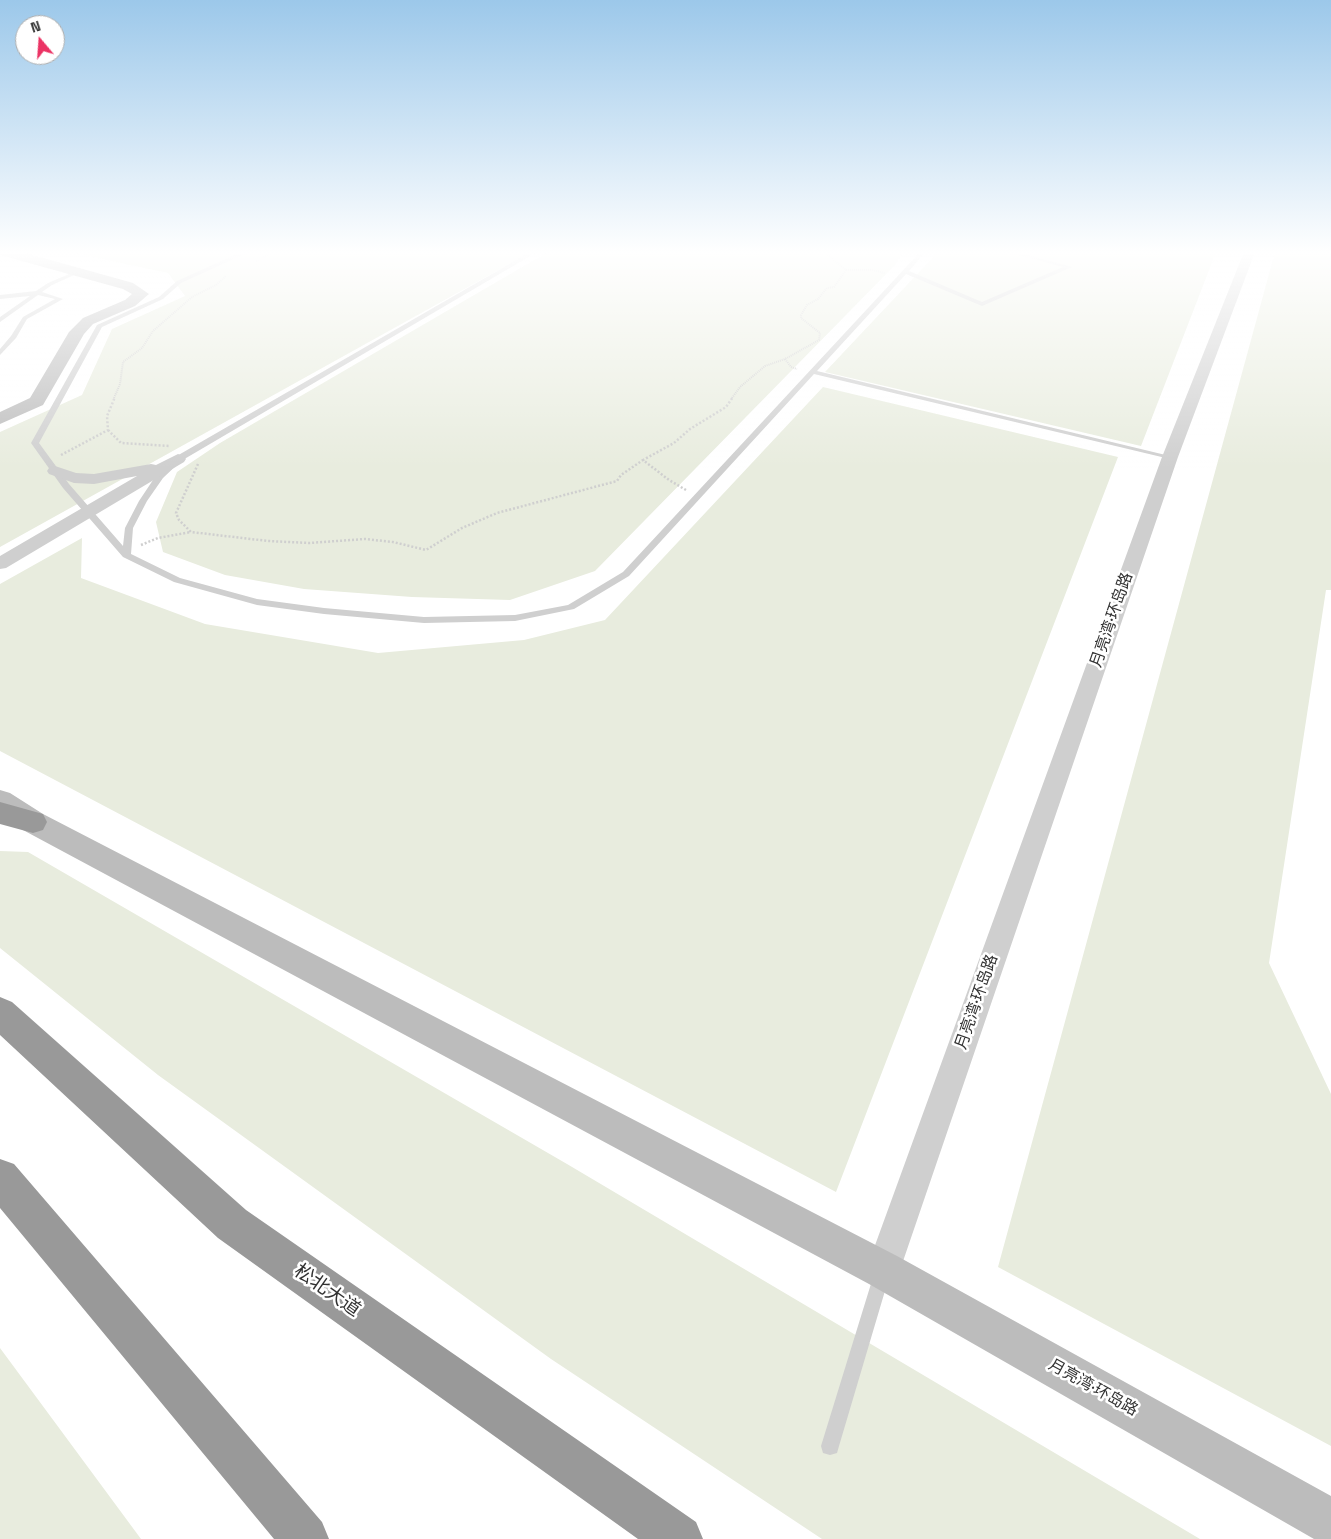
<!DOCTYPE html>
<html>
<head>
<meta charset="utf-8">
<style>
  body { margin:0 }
  #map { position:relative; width:1331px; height:1539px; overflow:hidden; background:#fff; font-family:"Space Grotesk",sans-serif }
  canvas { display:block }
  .north { position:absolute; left:15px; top:15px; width:50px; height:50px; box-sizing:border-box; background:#fff; border:1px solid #adadad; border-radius:50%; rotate:342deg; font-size:14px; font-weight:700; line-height:20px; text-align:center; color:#323232 }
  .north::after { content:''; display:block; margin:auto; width:18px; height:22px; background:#eb3364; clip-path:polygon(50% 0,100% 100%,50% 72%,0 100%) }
</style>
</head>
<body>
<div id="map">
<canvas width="1331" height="1539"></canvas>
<div class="north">N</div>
</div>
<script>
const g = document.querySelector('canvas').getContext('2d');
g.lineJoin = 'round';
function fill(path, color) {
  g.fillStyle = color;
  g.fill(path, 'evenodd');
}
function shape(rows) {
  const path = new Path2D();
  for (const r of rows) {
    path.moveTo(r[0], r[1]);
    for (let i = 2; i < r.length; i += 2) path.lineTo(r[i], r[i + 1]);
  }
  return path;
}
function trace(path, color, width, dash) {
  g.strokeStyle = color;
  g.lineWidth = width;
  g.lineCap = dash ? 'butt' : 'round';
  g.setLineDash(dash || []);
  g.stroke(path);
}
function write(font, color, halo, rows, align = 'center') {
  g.font = font + ' "Space Grotesk","Noto Sans SC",sans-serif';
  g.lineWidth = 5;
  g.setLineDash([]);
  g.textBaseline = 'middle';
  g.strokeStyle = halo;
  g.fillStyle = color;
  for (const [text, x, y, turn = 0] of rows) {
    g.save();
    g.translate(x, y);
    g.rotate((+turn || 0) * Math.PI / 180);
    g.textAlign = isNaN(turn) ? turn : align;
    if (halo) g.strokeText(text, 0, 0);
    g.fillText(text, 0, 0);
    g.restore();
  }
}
fill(shape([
  [70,252,531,252,0,547,0,432,82,395,112,329,185,296,168,273],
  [548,252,904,252,895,265,595,571,510,600,412,597,304,589,225,575,163,552,156,522,177,472,220,443],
  [938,252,1216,252,1141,446,825,372],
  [1275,252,1331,252,1331,590,1326,590,1269,963,1331,1094,1331,1446,998,1267],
  [823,387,1118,457,836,1192,0,751,0,584,82,538,81,578,205,624,378,653,524,640,605,620],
  [0,851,28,852,567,1164,1200,1539,822,1539,551,1359,158,1075,0,948],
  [0,1348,141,1539,0,1539]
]), '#e8ecde');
trace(shape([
  [256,261,273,252],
  [846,270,872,270,885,273],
  [785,359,791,367,797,369],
  [114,398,120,384,123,362,142,348,153,331,192,297,216,285,226,276],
  [732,398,740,387,765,366,785,359,819,340,820,333,801,318,801,315,807,305,818,299,827,288,834,287,846,270,824,252]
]), '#cfcfcf', 2, [1, 1]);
trace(shape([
  [108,430,121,443,170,446],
  [61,455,108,430,107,416,115,397],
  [198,464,176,513,179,520,191,532,268,541,309,543,365,539,393,542,426,550,462,528,497,513,617,481,621,475,643,460],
  [686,490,669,480,643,460,674,443,690,429,726,407,733,397],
  [141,545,158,538,191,532]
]), '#cfcfcf', 2.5, [2, 2]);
fill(shape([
  [241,252,249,252,181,283,163,299,102,327,39,443,69,484,123,546,125,528,139,501,157,474,175,457,530,252,537,252,181,461,163,478,147,501,133,528,131,554,180,578,257,599,324,608,424,617,515,615,568,605,623,572,920,252,925,252,909,271,982,302,1063,267,1007,252,1017,252,1072,267,982,306,906,274,817,371,1174,457,1170,459,814,374,629,576,574,609,515,621,424,623,324,614,257,605,174,582,123,557,63,488,31,443,97,325,159,297,177,281,241,252],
  [76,271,81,272,52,285,42,292,63,299,27,319,16,338,0,355,0,349,11,336,23,317,55,299,38,295,0,322,0,317,30,296,0,299,0,295,36,291,48,283,76,271],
  [882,1266,888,1268,890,1274,839,1446,837,1453,830,1455,823,1453,821,1446,874,1274,876,1268,882,1266]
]), '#cfcfcf');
fill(shape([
  [1244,252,1255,252,1178,457,900,1270,895,1282,883,1287,871,1282,866,1270,1162,457,1244,252],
  [178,454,184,456,186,459,184,462,6,568,0,569,0,556,137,476,94,484,74,483,49,474,47,471,49,468,55,466,76,473,94,474,151,464,156,465,178,454]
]), '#cfcfcf');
fill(shape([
  [0,252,22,252,133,283,149,294,135,306,93,324,84,334,43,405,0,424,0,412,30,398,69,332,83,318,125,300,132,294,123,289,0,255,0,252],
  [0,790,10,793,43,814,897,1256,1331,1496,1331,1539,1314,1539,869,1284,23,830,0,815,0,790]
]), '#bcbcbc');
fill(shape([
  [0,802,43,814,47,822,43,830,33,833,0,824,0,802],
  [0,997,12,1002,246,1210,696,1522,703,1539,638,1539,218,1238,0,1035,0,997],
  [0,1159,14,1164,322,1522,329,1539,274,1539,0,1208,0,1159]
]), '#999');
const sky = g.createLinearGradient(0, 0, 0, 468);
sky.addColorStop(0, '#9cc8ea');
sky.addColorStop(0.54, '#fff');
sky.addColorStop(1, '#ffffff00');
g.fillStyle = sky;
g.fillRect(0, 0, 1331, 468);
write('16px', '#323232', '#fff', [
  ["月亮湾·环岛路",1112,620,-71],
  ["月亮湾·环岛路",977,1002,-71],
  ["月亮湾·环岛路",1093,1388,29]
]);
write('19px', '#323232', '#fff', [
  ["松北大道",327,1291,35]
]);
</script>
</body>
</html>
